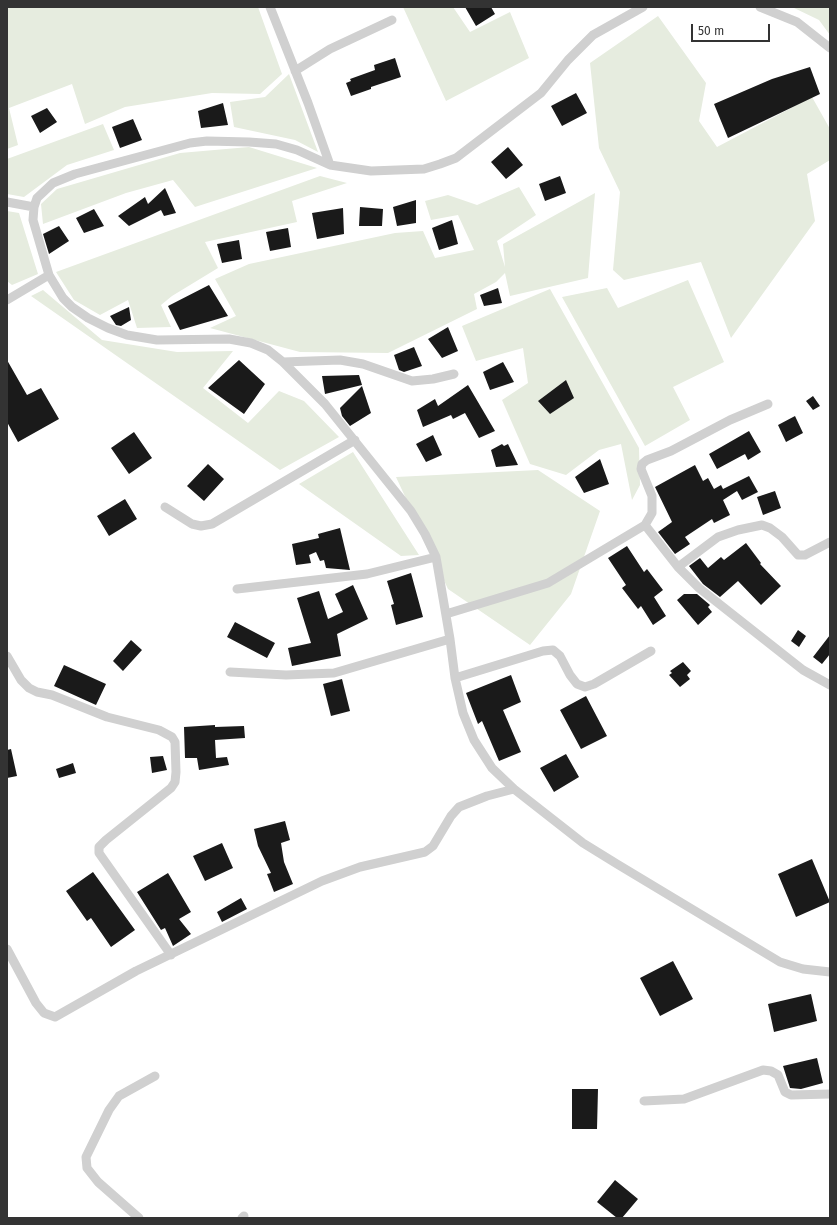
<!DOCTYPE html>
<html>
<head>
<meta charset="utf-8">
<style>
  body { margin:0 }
  #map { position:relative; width:837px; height:1225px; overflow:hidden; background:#fff; font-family:"Fira Sans",sans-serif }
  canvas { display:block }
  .frame { position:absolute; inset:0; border:8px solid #333; pointer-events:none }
  .scale { position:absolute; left:691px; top:24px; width:79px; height:18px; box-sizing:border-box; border:2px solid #333; border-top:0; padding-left:5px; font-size:12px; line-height:14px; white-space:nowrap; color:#333; -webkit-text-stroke:3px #fff; paint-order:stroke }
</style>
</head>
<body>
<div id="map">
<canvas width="837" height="1225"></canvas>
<div class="frame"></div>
<div class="scale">50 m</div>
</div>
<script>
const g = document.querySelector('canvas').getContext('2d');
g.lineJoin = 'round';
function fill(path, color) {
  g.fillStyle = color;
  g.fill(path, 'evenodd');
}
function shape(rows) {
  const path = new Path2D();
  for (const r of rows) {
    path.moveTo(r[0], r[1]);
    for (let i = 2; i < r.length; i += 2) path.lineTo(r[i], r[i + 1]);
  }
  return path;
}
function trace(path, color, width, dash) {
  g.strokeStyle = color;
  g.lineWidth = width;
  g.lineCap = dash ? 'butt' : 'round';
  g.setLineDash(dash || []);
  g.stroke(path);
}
fill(shape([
  [7,7,258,7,282,74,260,94,212,93,125,107,85,124,72,84,9,108,18,145,7,149],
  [403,7,453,7,470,32,510,12,529,58,446,101],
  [792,7,830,7,830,35,819,20],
  [658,16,706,83,699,121,717,147,812,97,830,129,830,160,807,174,815,221,731,338,701,262,624,280,613,270,620,192,599,148,590,63],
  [289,74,318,152,295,140,234,127,230,102,265,97],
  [103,124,114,150,67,165,24,197,7,194,7,159],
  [249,147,317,168,195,207,173,180,126,193,43,224,41,204,57,189,180,153],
  [320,176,347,183,292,201,297,222,205,242,218,268,172,296,161,305,171,327,137,328,128,300,100,315,74,300,56,272],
  [519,187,536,215,497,241,505,267,503,244,595,193,588,278,510,296,505,273,496,282,474,294,477,309,388,353,300,352,210,328,236,316,215,279,249,264,395,233,423,231,435,258,474,250,458,215,431,220,425,201,448,195,477,205],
  [7,211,19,213,38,274,12,285,7,281],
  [688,280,724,362,673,387,690,420,645,446,562,297,607,288,618,308],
  [550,289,639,448,640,485,632,500,621,444,599,450,566,475,530,464,502,400,528,383,523,348,476,361,462,326],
  [43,290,102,340,177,352,233,351,203,388,248,423,279,391,304,401,339,437,280,470,31,296],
  [353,452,419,555,401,556,299,484],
  [538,470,600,511,571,594,530,645,448,589,396,477]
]), '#e6ecdf');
fill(shape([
  [465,7,491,7,495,14,476,26],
  [395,58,401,77,371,87,371,89,351,96,346,83,351,81,350,79,375,70,374,65],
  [810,67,820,94,728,138,714,104,772,79],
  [576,93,587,113,562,126,551,106],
  [223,103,228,125,201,128,198,111],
  [47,108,57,122,40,133,31,116],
  [133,119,142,140,120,148,112,127],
  [508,147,523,165,506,179,491,162],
  [560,176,566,193,545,201,539,184],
  [165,188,176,213,164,216,161,210,129,226,118,216,145,197,148,204],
  [416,200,416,223,397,226,393,207],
  [360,207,383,209,382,226,359,226],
  [343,208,344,234,317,239,312,213],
  [94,209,104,226,84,233,76,218],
  [452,220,458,244,439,250,432,228],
  [59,226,69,241,49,254,43,234],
  [288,228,291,247,270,251,266,232],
  [239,240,242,259,222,263,217,244],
  [209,285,228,316,180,330,168,306],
  [498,288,502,303,484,306,480,295],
  [129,307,131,320,121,326,116,325,110,316],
  [448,327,458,351,442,358,428,339],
  [414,347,422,366,404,372,399,370,394,355],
  [7,360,27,395,41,388,59,419,18,442,7,422],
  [239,360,265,384,244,414,208,388],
  [503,362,514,382,490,390,483,372],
  [359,375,362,385,325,394,322,376],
  [566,380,574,398,550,414,538,401],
  [468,385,495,431,479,438,465,413,453,419,451,415,423,427,417,410,435,399,438,406],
  [362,386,371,413,350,426,342,416,340,408],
  [813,396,820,406,813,410,806,401],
  [795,416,803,433,786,442,778,425],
  [749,431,761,452,748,460,745,454,717,469,709,454],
  [134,432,152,458,129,474,111,448],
  [433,435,442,455,426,462,416,444],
  [502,444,504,446,508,444,518,465,496,467,491,450],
  [600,459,609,484,584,493,575,477],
  [208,464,224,479,204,501,187,486],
  [695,465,703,481,708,478,714,489,721,485,723,489,749,476,758,492,742,500,737,491,723,500,730,515,714,523,712,519,685,537,690,544,675,554,658,532,672,522,655,487],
  [775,491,781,508,763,515,757,497],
  [125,499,137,519,109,536,97,516],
  [340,528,350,570,326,568,324,560,320,561,316,552,309,555,311,563,296,565,292,544,319,538,318,534],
  [746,543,761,563,760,564,781,586,761,605,738,581,720,597,703,584,689,566,700,558,708,568,721,557,724,560],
  [627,546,644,572,647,569,663,590,654,597,666,616,653,625,641,606,638,609,622,588,626,585,608,558],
  [411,573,423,617,396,625,391,605,394,604,387,581],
  [353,585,368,619,337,634,341,656,292,666,288,648,311,643,297,598,319,591,328,619,343,612,335,594],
  [684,594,697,594,710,605,708,607,712,612,698,625,677,600],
  [235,622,275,643,267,658,227,637],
  [798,630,806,636,799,647,791,641],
  [830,635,830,654,822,664,813,657],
  [131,640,142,650,123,671,113,661],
  [683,662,691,671,687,675,690,679,680,687,669,675,672,673,670,671],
  [64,665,106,684,96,705,54,686],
  [511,675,521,702,503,710,521,752,499,761,482,721,478,724,466,693],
  [342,679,350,711,331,716,323,684],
  [586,696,607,736,581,749,560,710],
  [215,725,215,727,244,726,245,738,215,740,216,758,227,757,229,765,199,770,197,758,185,758,184,727],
  [11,749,17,776,7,778,7,750],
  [566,754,579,777,554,792,540,768],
  [163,756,167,770,152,773,150,757],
  [73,763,76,773,59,778,56,769],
  [285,821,290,840,281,843,284,862,293,884,274,892,267,874,271,873,258,846,254,829],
  [222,843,233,868,205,881,193,856],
  [812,859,830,902,796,917,778,874],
  [93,872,135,930,111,947,91,918,87,921,66,891],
  [168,873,191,912,179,919,191,934,173,946,165,928,161,930,137,892],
  [241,898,247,909,222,922,217,912],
  [673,961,693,999,660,1016,640,978],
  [811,994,817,1021,774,1032,768,1004],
  [817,1058,823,1083,801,1089,790,1088,783,1066],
  [572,1089,598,1089,597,1129,572,1129],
  [615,1180,638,1199,622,1218,617,1218,597,1202]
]), '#1a1a1a');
trace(shape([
  [270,7,308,103,330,165],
  [643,7,593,35,568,60,541,93,456,158,440,164,424,169,371,171,330,165,297,150,276,144,249,142,207,141,190,143,75,174,53,183,37,198,34,207,33,220,49,275,63,298,72,307,88,318,108,328,127,335,157,340,229,339,251,343,268,350,283,362,325,404,411,511,425,534,436,557,450,639,455,678,463,713,474,740,492,768,514,789,583,843,617,864,755,947,780,962,803,969,830,972],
  [760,7,797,22,830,48],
  [295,71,330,49,392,20],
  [7,202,34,207],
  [7,300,49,275],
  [283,362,340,360,363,364,412,381,433,379,454,374],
  [165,507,192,524,201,526,212,524,355,440],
  [645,525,678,567,699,588,803,670,830,685],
  [678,567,718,537,738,530,762,525,770,528,782,537,798,555,805,555,830,542],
  [237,589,367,574,436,557],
  [446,614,548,583,645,525,652,513,652,496,641,469,642,464,647,460,671,451,730,420,768,404],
  [7,656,21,680,29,688,37,692,52,695,107,717,159,730,172,737,175,742,176,772,175,782,171,788,106,840,99,847,99,853,171,955],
  [230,672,286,675,334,673,450,639],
  [455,678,543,651,553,650,560,656,570,675,577,684,585,687,594,684,651,651],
  [7,949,36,1003,44,1013,55,1017,136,971,322,881,360,867,425,852,433,846,451,816,459,807,487,796,514,789],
  [644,1101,684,1099,763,1070,771,1071,778,1075,785,1092,791,1095,830,1094],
  [139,1218,98,1182,87,1168,86,1157,109,1110,119,1096,155,1076],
  [242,1218,244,1216]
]), '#d0d0d0', 9);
</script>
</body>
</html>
